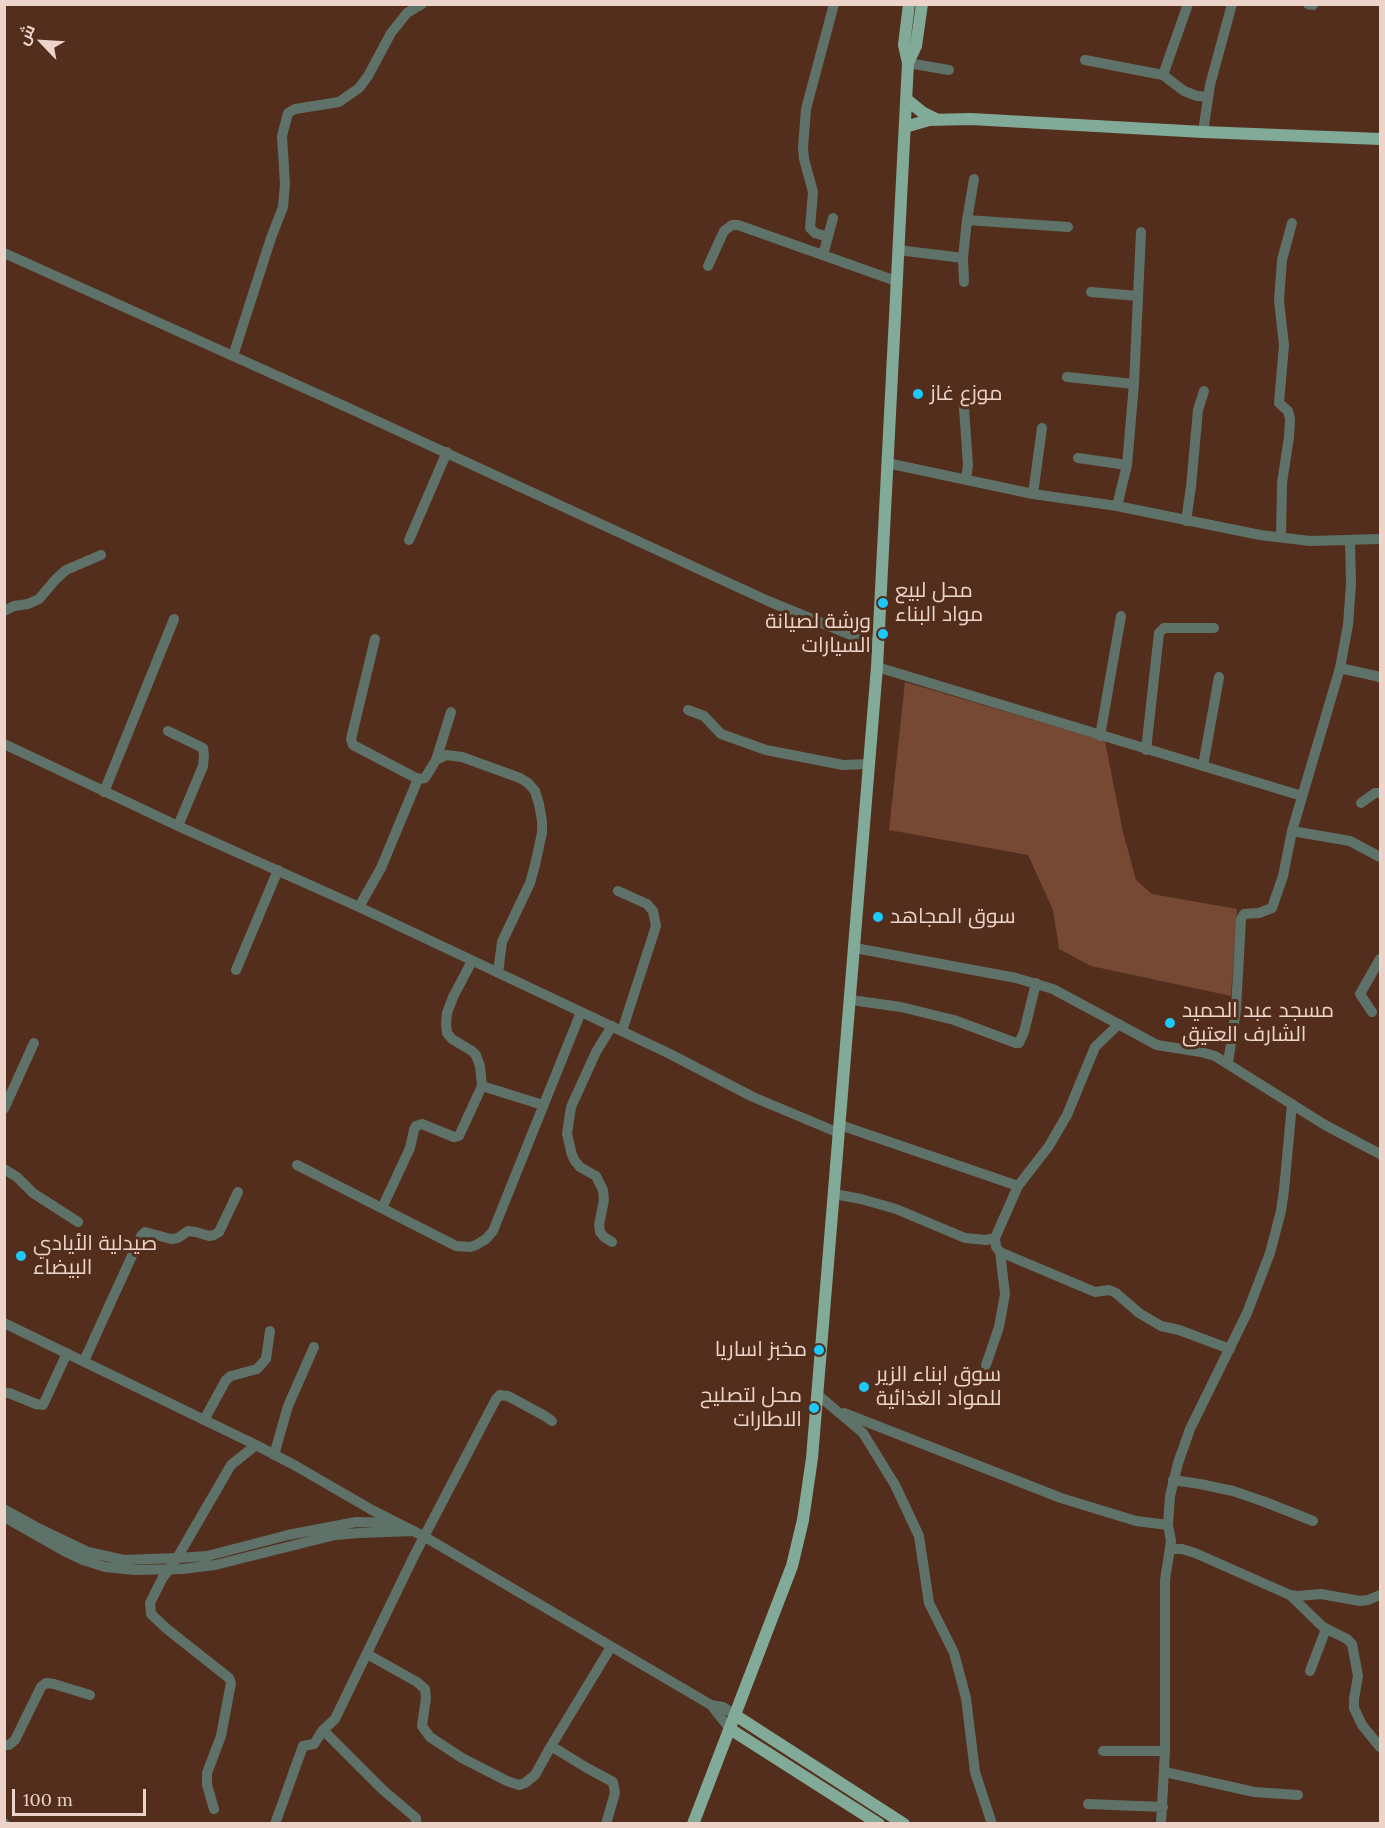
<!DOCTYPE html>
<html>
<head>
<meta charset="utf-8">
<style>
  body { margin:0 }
  #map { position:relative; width:1385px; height:1828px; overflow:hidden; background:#532e1c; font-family:Lora,Cairo,serif }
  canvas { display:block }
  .frame { position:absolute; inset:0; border:6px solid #edd4ca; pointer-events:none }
  .north { position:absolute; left:12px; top:12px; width:60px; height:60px; -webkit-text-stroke:4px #532e1c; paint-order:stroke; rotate:295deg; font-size:16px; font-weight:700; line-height:24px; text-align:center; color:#edd4ca }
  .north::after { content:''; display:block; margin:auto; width:21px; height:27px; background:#edd4ca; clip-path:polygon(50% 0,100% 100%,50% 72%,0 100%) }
  .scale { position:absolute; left:12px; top:1789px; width:134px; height:27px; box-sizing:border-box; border:3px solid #edd4ca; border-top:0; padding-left:8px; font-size:18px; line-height:21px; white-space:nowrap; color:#edd4ca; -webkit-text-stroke:4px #532e1c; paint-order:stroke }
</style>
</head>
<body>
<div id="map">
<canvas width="1385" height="1828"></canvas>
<div class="frame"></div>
<div class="north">ش</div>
<div class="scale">100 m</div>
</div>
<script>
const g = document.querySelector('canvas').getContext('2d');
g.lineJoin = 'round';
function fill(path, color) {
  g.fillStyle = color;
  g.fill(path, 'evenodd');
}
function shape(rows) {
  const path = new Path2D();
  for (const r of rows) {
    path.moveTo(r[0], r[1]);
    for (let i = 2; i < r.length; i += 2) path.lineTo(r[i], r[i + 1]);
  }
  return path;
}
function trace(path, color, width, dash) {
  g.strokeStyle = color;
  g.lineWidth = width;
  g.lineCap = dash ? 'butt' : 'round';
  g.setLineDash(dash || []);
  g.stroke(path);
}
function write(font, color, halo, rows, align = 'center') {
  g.font = font + ' Lora,Cairo,serif';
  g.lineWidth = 6;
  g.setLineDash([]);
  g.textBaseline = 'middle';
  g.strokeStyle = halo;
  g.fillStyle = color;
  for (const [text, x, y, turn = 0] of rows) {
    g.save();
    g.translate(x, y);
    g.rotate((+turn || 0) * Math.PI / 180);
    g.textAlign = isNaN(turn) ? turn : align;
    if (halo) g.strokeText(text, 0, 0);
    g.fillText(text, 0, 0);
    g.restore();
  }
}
fill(shape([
  [905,682,1105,741,1123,832,1136,880,1152,894,1237,909,1231,996,1091,966,1059,949,1053,910,1028,855,889,830]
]), '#764935');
trace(shape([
  [1308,4,1313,5],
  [1085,60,1163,75,1184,91,1197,96,1208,97],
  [908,63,949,70],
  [1163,75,1188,4],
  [1203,132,1210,85,1232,4],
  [967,220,974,179],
  [828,237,815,233,810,228,813,192,804,159,803,148,806,109,834,4],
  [898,250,963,258,967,220,1068,227],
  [4,253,353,410,768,601,878,646],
  [823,255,833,218],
  [963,258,964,282],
  [708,266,724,231,732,225,738,225,896,281],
  [1091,292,1138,296],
  [233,356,271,238,283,207,285,184,282,136,288,113,295,109,339,102,359,88,368,76,391,33,407,13,422,4],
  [1067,377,1134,384],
  [964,408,968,465,966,479],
  [1078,458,1127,465],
  [887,463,1033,494,1117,506,1260,535,1310,541,1380,539],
  [1033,494,1042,428],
  [1117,506,1127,465,1134,384,1141,232],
  [1186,521,1191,487,1198,410,1204,391],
  [1281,537,1282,483,1289,437,1290,419,1288,411,1279,403,1284,345,1279,301,1282,260,1292,223],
  [409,540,447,452],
  [4,611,14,606,28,604,39,599,56,579,66,570,101,555],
  [375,639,351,739,353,745,418,779,425,778,436,760,451,712],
  [877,667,1302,796],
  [1340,668,1380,677],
  [688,710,704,716,721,734,766,750,843,765,869,764],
  [168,731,203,748,204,755,203,766,178,826],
  [1100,736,1121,616],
  [4,744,178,826,359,907,668,1053,753,1097,839,1133],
  [1146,750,1159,633,1164,628,1214,628],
  [436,760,446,755,462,757,520,778,528,783,535,791,539,804,542,821,542,833,535,865,530,883,502,942,498,973],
  [1203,766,1219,677],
  [104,792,174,619],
  [1361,803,1375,793,1380,793],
  [1292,831,1350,841,1380,857],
  [618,891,647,904,653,911,656,926,622,1031],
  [359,907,381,868,418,779],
  [855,948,1016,978,1053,989,1157,1045,1201,1052,1215,1056,1325,1125,1380,1154],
  [236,970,278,870],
  [851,1000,901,1007,954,1020,1016,1043,1019,1043,1024,1032,1036,983],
  [1372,1012,1360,994,1380,959],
  [612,1026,596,1052,571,1107,567,1134,572,1155,575,1161,580,1167,596,1176,603,1190,604,1200,599,1225,600,1232,604,1237,612,1242],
  [1228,1063,1236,1010,1241,919,1244,914,1259,913,1272,908,1283,876,1292,831,1340,668,1348,625,1351,584,1350,541],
  [482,1086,543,1105],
  [4,1109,34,1043],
  [840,1125,1018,1186],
  [297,1165,456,1246,470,1247,476,1245,486,1239,493,1231,581,1012],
  [4,1169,17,1177,33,1193,78,1222],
  [834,1194,861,1199,896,1209,965,1238,986,1240,995,1238,1018,1186,1049,1146,1067,1115,1095,1047,1119,1024],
  [382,1208,410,1148,414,1130,416,1126,422,1124,454,1137,459,1136,482,1086,480,1066,476,1055,472,1051,452,1039,447,1033,446,1024,447,1013,453,997,472,961],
  [995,1238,996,1247,1000,1252,1095,1292,1109,1290,1116,1293,1139,1313,1161,1326,1179,1330,1230,1349],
  [4,1323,256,1445,296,1466,372,1510,425,1537,711,1705,723,1707,735,1715],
  [84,1361,141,1236,145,1232,171,1239,178,1238,188,1231,196,1232,209,1236,214,1235,219,1232,238,1192],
  [986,1365,999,1327,1005,1294,1000,1252],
  [4,1393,9,1393,36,1404,43,1405,67,1353],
  [818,1395,863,1433,895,1485,919,1536,929,1603,954,1653,966,1698,975,1772,992,1824],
  [844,1413,1061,1498,1136,1521,1168,1525],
  [204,1420,226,1380,231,1376,257,1369,266,1359,270,1331],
  [274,1455,288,1406,314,1347],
  [1173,1480,1200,1484,1233,1491,1265,1502,1313,1521],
  [4,1509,38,1528,88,1552,124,1560,177,1558,207,1556,288,1535,356,1522,395,1523],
  [4,1517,64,1551,83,1560,105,1567,135,1570,182,1569,215,1565,335,1535,360,1533,414,1531],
  [1170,1549,1182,1549,1195,1553,1290,1595,1298,1596,1321,1594,1360,1601,1368,1600,1380,1595],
  [1290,1595,1323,1627,1347,1639,1352,1644,1358,1676,1354,1699,1354,1708,1362,1725,1380,1747],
  [367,1654,417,1682,425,1689,426,1698,422,1726,430,1737,462,1758,507,1781,519,1785,525,1783,535,1775,551,1746,587,1768,613,1782,615,1793,606,1824],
  [1310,1671,1326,1629],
  [711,1705,730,1729],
  [323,1730,383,1790,416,1818,416,1824],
  [4,1745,9,1745,15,1740,41,1687,46,1683,54,1684,90,1695],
  [551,1746,611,1647],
  [1103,1751,1165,1751],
  [1165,1772,1254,1792,1298,1795],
  [1088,1804,1163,1807],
  [214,1809,207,1785,207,1773,221,1736,231,1683,229,1678,167,1629,151,1614,150,1603,162,1579,177,1558,231,1465,256,1445],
  [4,1823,5,1824],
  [275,1824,303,1746,314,1744,323,1730,335,1719,414,1556,496,1399,500,1395,508,1396,545,1416,552,1421],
  [1161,1824,1165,1751,1165,1580,1171,1541,1168,1525,1170,1496,1178,1463,1190,1429,1247,1313,1270,1253,1281,1211,1284,1190,1292,1104]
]), '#5f7269', 10);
trace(shape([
  [908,63,916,46,922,4],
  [906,99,922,112,936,119],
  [905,127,929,120,971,119,1203,132,1380,139],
  [735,1715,904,1824],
  [730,1729,879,1824],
  [693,1824,792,1566,803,1520,812,1458,877,667,908,63,904,45,909,4]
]), '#81ab98', 12);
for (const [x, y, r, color] of [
  [918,394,6,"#1cc9fc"],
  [883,603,6,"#1cc9fc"],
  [883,634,6,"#1cc9fc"],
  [878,917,6,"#1cc9fc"],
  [1170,1023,6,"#1cc9fc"],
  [21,1256,6,"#1cc9fc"],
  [819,1350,6,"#1cc9fc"],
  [864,1387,6,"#1cc9fc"],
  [814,1408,6,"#1cc9fc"]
]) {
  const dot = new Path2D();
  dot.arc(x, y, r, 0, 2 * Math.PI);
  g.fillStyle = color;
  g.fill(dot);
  trace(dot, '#532e1c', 2);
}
write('21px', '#edd4ca', '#532e1c', [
  ["موزع غاز",930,394],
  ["محل لبيع",895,591],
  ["مواد البناء",895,615],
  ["ورشة لصيانة",871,622,"right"],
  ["السيارات",871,646,"right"],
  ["سوق المجاهد",890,917],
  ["مسجد عبد الحميد",1182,1011],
  ["الشارف العتيق",1182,1035],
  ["صيدلية الأيادي",33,1244],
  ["البيضاء",33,1268],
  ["مخبز اساريا",807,1350,"right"],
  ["سوق ابناء الزير",876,1375],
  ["للمواد الغذائية",876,1399],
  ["محل لتصليح",802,1396,"right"],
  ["الاطارات",802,1420,"right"]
], 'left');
</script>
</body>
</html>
